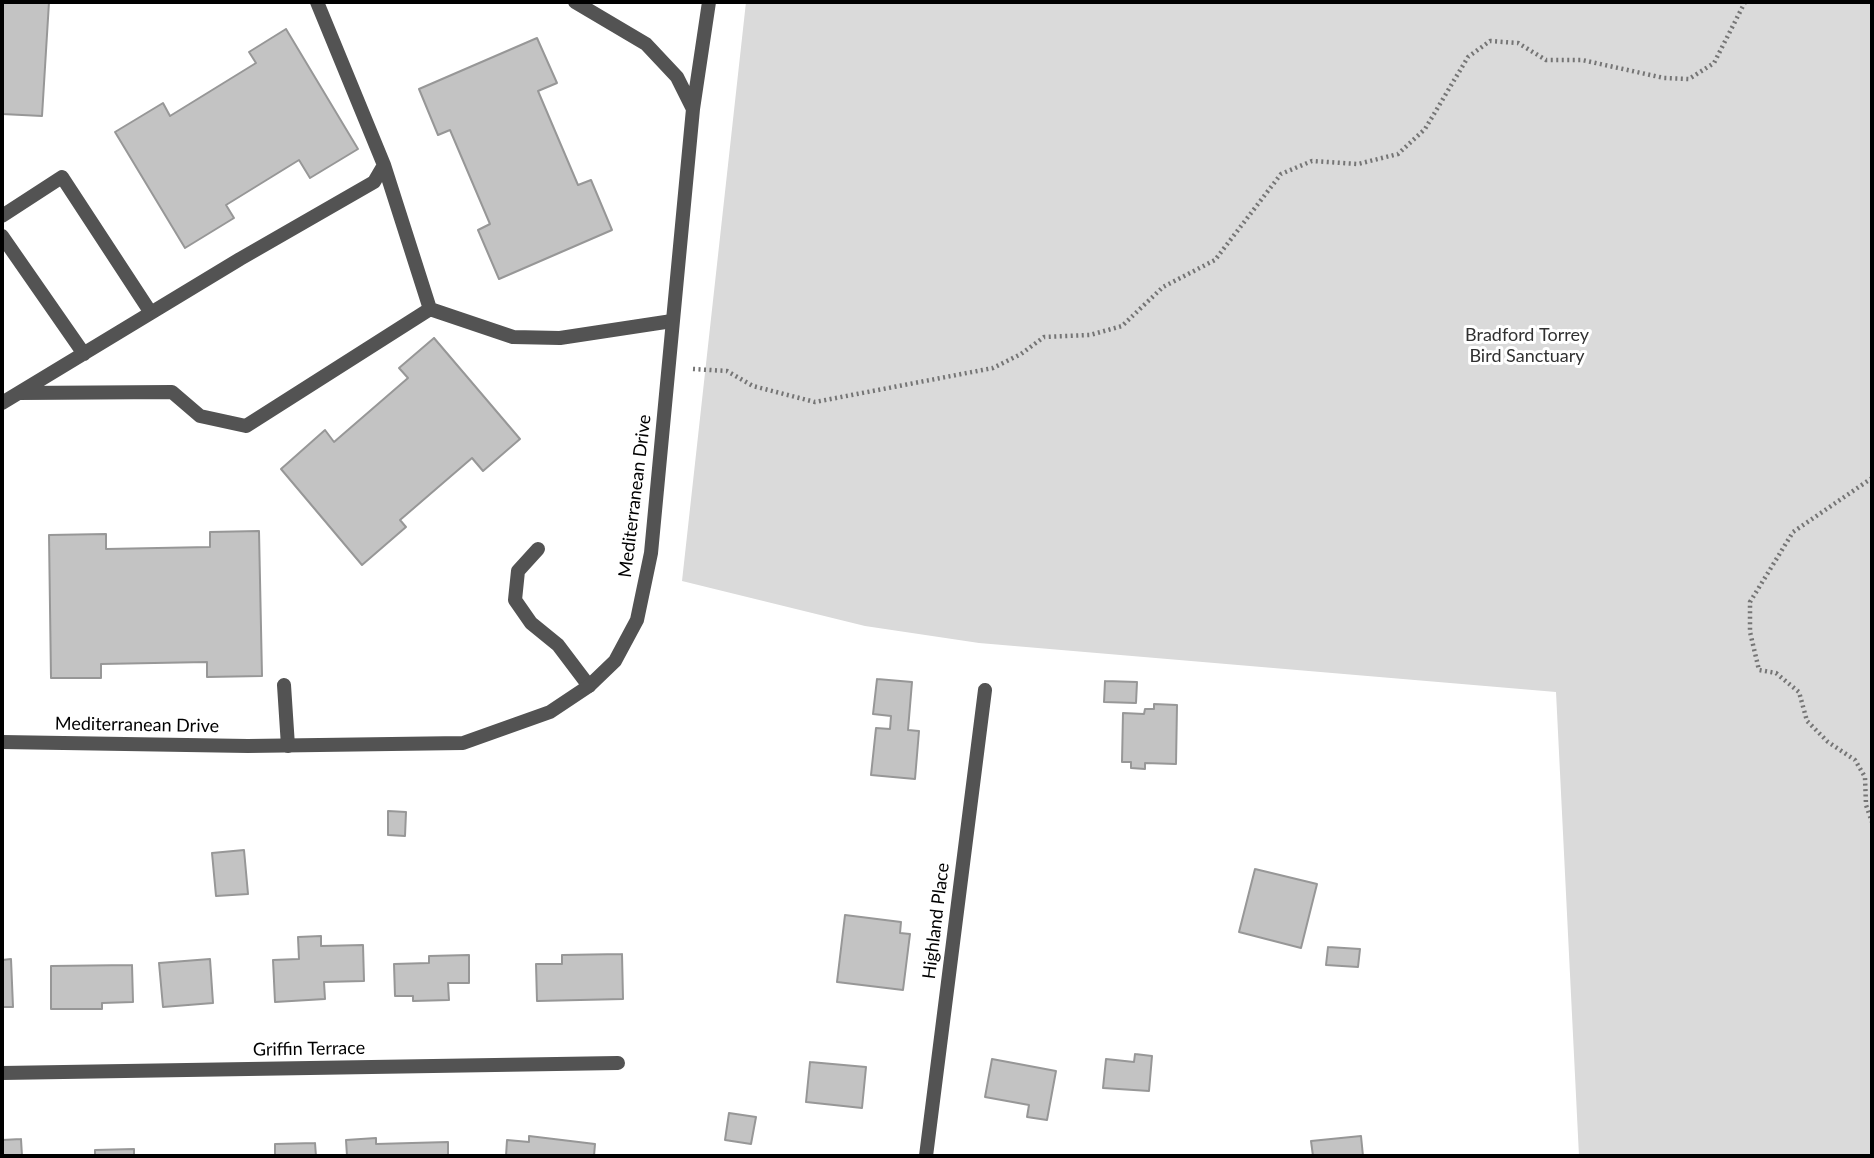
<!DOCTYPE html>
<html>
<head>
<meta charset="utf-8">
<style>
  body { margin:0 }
  #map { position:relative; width:1874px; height:1158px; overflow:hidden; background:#fff; font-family:Lato,sans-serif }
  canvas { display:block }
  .frame { position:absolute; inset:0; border:4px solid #000; pointer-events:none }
</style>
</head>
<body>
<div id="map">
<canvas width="1874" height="1158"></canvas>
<div class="frame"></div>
</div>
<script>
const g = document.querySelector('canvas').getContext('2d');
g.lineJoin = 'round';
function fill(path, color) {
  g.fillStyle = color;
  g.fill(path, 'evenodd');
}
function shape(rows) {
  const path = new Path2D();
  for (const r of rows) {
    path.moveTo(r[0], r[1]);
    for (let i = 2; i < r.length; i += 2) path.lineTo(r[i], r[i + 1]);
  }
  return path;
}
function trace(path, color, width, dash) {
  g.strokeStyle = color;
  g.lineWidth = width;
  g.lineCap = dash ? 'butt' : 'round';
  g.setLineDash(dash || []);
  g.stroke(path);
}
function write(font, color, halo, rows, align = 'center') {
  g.font = font + ' Lato,sans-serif';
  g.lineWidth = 6;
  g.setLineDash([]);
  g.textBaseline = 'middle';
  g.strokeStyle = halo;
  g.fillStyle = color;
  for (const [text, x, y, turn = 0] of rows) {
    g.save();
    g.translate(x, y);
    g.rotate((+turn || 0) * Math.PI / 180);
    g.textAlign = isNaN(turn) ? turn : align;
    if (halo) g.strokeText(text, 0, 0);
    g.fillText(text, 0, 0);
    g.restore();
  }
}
fill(shape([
  [746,2,1872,2,1872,1156,1579,1156,1556,692,979,643,865,626,682,581]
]), '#dadada');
const building = shape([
  [2,2,49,2,42,116,2,114,2,2],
  [286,29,358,149,310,178,299,160,226,205,234,218,185,248,115,132,163,103,170,116,256,63,249,52,286,29],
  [537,38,557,83,538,91,578,185,591,180,612,230,499,279,478,230,490,224,450,130,438,135,419,89,537,38],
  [434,338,520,439,483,471,472,458,400,520,406,527,362,565,281,469,325,430,334,442,408,378,399,368,434,338],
  [259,531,262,676,207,677,207,662,101,664,101,678,51,678,49,535,106,534,106,549,210,547,210,532,259,531],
  [877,679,912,682,908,730,919,731,915,779,871,775,876,728,890,729,891,716,873,714,877,679],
  [1105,681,1137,682,1136,703,1104,702,1105,681],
  [1154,704,1177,705,1176,764,1145,763,1145,769,1131,768,1131,762,1122,762,1123,713,1144,714,1145,709,1154,709,1154,704],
  [388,811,406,812,405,836,388,835,388,811],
  [244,850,248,894,216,896,212,853,244,850],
  [1255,869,1317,884,1301,948,1239,932,1255,869],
  [845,915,901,922,900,933,910,934,903,990,837,982,845,915],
  [321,936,321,946,363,945,364,981,324,982,325,999,275,1002,273,960,299,959,298,937,321,936],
  [1328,947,1360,949,1358,967,1326,965,1328,947],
  [622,954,623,999,537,1001,536,964,562,964,562,955,622,954],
  [469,955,469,983,448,983,449,1000,413,1001,413,996,395,996,394,964,429,963,429,956,469,955],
  [11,959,13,1007,2,1007,2,960,11,959],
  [210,959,213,1003,163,1007,159,963,210,959],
  [132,965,133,1002,102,1003,102,1009,51,1009,51,966,132,965],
  [1135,1054,1152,1056,1149,1091,1103,1088,1106,1059,1134,1062,1135,1054],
  [992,1059,1056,1071,1047,1120,1027,1117,1029,1105,985,1097,992,1059],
  [810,1062,866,1067,862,1108,806,1102,810,1062],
  [729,1113,756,1117,751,1144,725,1140,729,1113],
  [529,1136,595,1144,594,1156,506,1156,507,1140,529,1142,529,1136],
  [1361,1136,1363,1156,1313,1156,1311,1141,1361,1136],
  [376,1138,376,1144,448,1142,448,1156,347,1156,346,1140,376,1138],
  [21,1139,22,1156,2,1156,2,1140,21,1139],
  [315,1143,316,1156,275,1156,275,1144,315,1143],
  [134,1149,134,1156,95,1156,95,1150,134,1149]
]);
fill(building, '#c3c3c3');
trace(building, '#979797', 2);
trace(shape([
  [693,369,727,371,753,386,815,402,993,368,1021,354,1044,337,1090,335,1122,326,1163,287,1215,260,1281,174,1312,161,1358,164,1398,154,1425,129,1468,57,1490,41,1518,43,1546,60,1582,60,1664,78,1689,79,1714,63,1745,2],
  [1872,478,1793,532,1750,602,1750,632,1759,670,1776,673,1799,692,1807,721,1828,742,1855,760,1865,777,1866,805,1872,822]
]), '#757575', 4.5, [2, 3.5]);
trace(shape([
  [2,216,62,177,151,313],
  [2,236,84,354],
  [430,309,513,337,560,338,672,321],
  [19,393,172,392,200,416,246,426,430,309,384,165,317,2],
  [2,403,240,259,374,182,384,165],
  [538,549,518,571,515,600,531,623,558,645,589,686],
  [284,685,288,746]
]), '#535353', 14);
trace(shape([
  [575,2,646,44,677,77,693,109],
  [2,742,248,746,463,743,550,712,589,686,615,661,637,620,651,553,693,109,709,2],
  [2,1073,618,1063],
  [926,1156,985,690]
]), '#535353', 14);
write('18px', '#313131', '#fff', [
  ["Bradford Torrey",1527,335],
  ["Bird Sanctuary",1527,356]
]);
write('18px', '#000', '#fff', [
  ["Mediterranean Drive",635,496,-83],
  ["Mediterranean Drive",137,725,1],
  ["Highland Place",936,921,-83],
  ["Griffin Terrace",309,1049,-1]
]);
</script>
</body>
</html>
